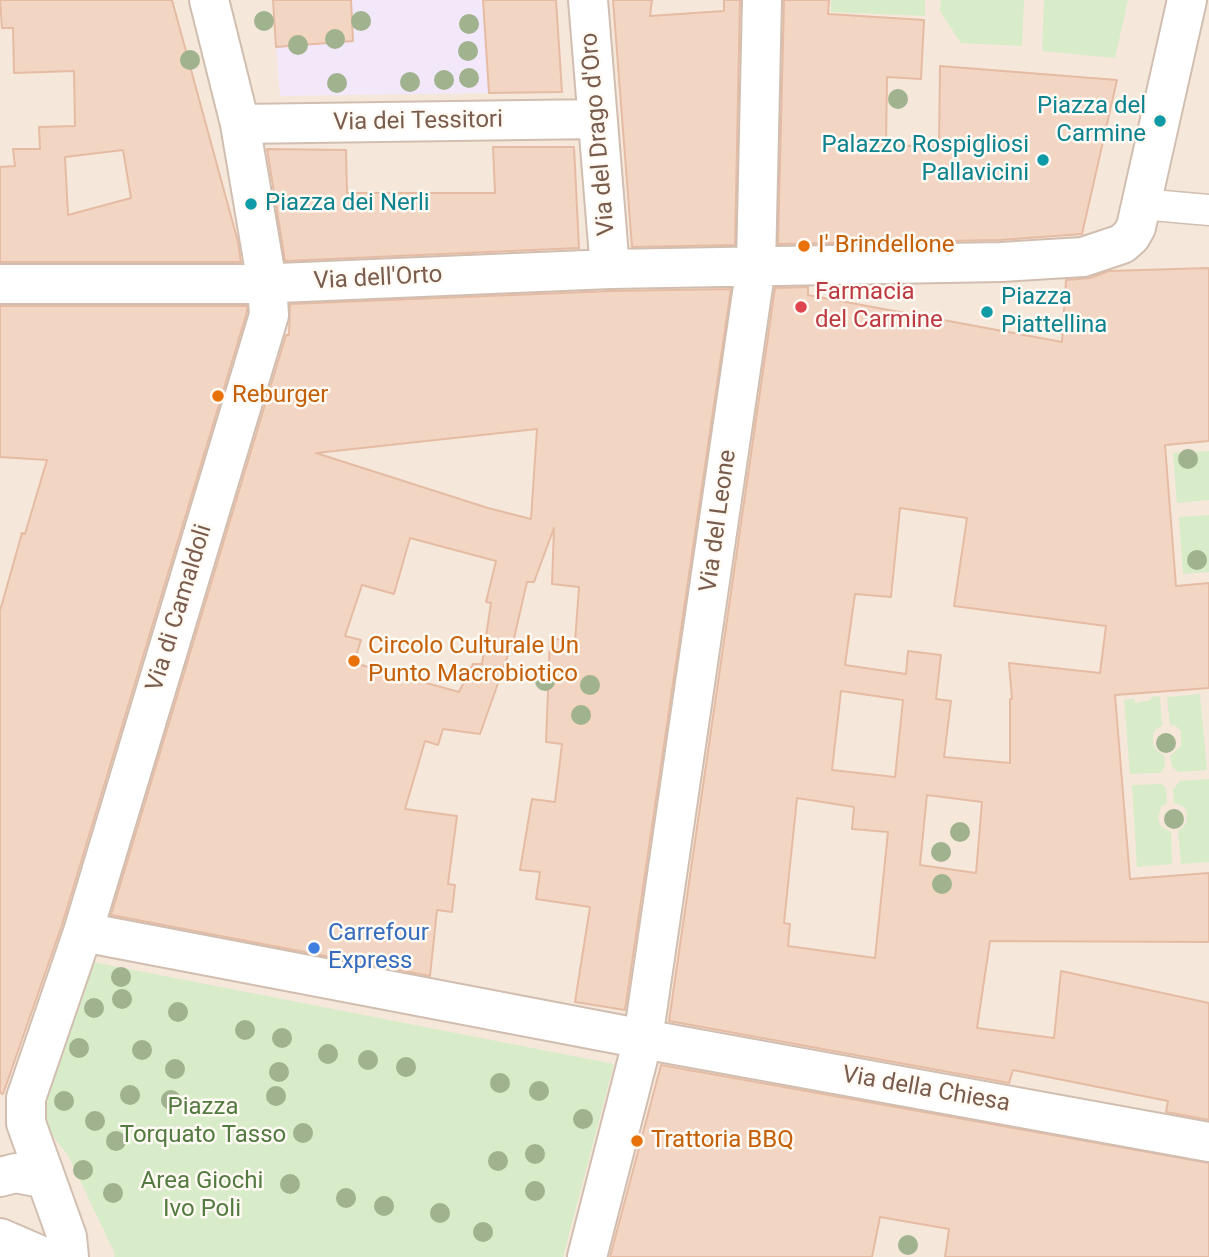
<!DOCTYPE html>
<html>
<head>
<meta charset="utf-8">
<style>
  body { margin:0 }
  canvas { display:block; background:#fdf6ec }
</style>
</head>
<body>
<canvas width="1209" height="1257"></canvas>
<script>
const g = document.querySelector('canvas').getContext('2d');
g.lineJoin = 'round';
function fill(path, color) {
  g.fillStyle = color;
  g.fill(path, 'evenodd');
}
function shape(rows) {
  const path = new Path2D();
  for (const r of rows) {
    path.moveTo(r[0], r[1]);
    for (let i = 2; i < r.length; i += 2) path.lineTo(r[i], r[i + 1]);
  }
  return path;
}
function trace(path, color, width, dash) {
  g.strokeStyle = color;
  g.lineWidth = width;
  g.lineCap = dash ? 'butt' : 'round';
  g.setLineDash(dash || []);
  g.stroke(path);
}
function write(font, color, halo, rows, align = 'center') {
  g.font = font + ' Roboto,sans-serif';
  g.lineWidth = 5;
  g.setLineDash([]);
  g.textBaseline = 'middle';
  g.strokeStyle = halo;
  g.fillStyle = color;
  for (const [text, x, y, turn = 0] of rows) {
    g.save();
    g.translate(x, y);
    g.rotate((+turn || 0) * Math.PI / 180);
    g.textAlign = isNaN(turn) ? turn : align;
    if (halo) g.strokeText(text, 0, 0);
    g.fillText(text, 0, 0);
    g.restore();
  }
}
fill(shape([
  [0,0,1209,0,1209,1257,0,1257]
]), '#f5e8da');
fill(shape([
  [273,0,556,0,562,92,280,96]
]), '#f3e8fa');
fill(shape([
  [831,0,925,0,925,16,831,12],
  [941,0,1024,0,1022,46,961,43,940,11],
  [1044,0,1128,0,1115,58,1042,51],
  [1209,451,1209,500,1177,503,1173,453],
  [1209,515,1209,572,1183,574,1179,517],
  [1200,694,1207,770,1179,772,1172,767,1170,756,1181,746,1181,731,1176,726,1170,725,1167,697],
  [1160,696,1162,726,1157,728,1153,734,1153,744,1157,751,1164,755,1165,766,1160,773,1130,774,1124,700,1134,699,1135,703,1151,700,1151,697],
  [1209,779,1209,862,1181,864,1178,831,1186,824,1187,812,1184,807,1174,803,1173,789,1180,781],
  [1162,784,1166,788,1167,803,1161,807,1158,818,1160,826,1171,832,1172,864,1137,867,1132,785],
  [93,962,614,1064,563,1257,114,1257,115,1254,68,1155,35,1114]
]), '#d8ecc9');
const building = shape([
  [0,0,172,0,238,242,241,262,0,262,0,167,15,166,13,149,40,149,39,127,75,126,74,71,14,73,13,28,2,28,0,0],
  [123,150,131,198,68,215,65,157,123,150],
  [273,0,351,0,353,41,276,47,273,0],
  [483,0,556,0,562,92,489,93,483,0],
  [613,0,652,0,650,16,724,11,724,0,740,0,735,245,632,247,613,0],
  [784,0,829,0,828,14,924,20,921,79,887,77,886,145,939,147,940,66,1117,80,1082,234,1000,240,778,244,784,0],
  [493,147,574,147,579,248,285,261,267,149,346,150,347,193,495,193,493,147],
  [1209,268,1209,441,1165,445,1176,586,1209,583,1209,688,1115,695,1130,879,1209,873,1209,942,990,941,977,1028,1054,1038,1061,971,1209,1003,1209,1120,1166,1112,1168,1101,1013,1070,1009,1083,669,1021,775,288,808,287,808,295,1062,342,1066,280,1090,278,1109,271,1209,268],
  [900,508,967,518,954,606,1106,626,1100,673,1009,663,1012,699,1010,699,1010,763,944,757,951,701,936,699,941,655,908,651,906,674,845,665,855,594,891,597,900,508],
  [841,691,903,700,895,777,832,770,841,691],
  [927,795,982,802,976,873,920,865,927,795],
  [797,798,854,807,852,829,888,832,875,958,788,946,790,924,784,923,797,798],
  [731,289,625,1010,575,1002,590,907,536,899,540,872,520,870,532,799,555,802,562,744,546,742,550,638,575,642,579,587,552,584,554,528,534,582,527,582,514,638,480,734,443,729,438,745,425,741,405,809,457,816,448,884,455,885,452,912,437,910,430,976,111,915,286,335,289,335,290,304,611,291,731,289],
  [537,429,531,519,488,508,316,453,537,429],
  [410,538,496,561,486,602,491,603,482,664,473,664,459,692,354,663,361,640,345,636,362,585,394,594,410,538],
  [0,306,247,306,247,312,62,925,3,1094,0,1093,0,611,22,533,25,534,47,460,0,457,0,306],
  [661,1065,1209,1163,1209,1257,945,1257,949,1229,880,1217,872,1257,610,1257,661,1065]
]);
fill(building, '#f3d5c3');
trace(building, '#e6bba3', 2);
const pedestrian = shape([
  [1141,204,1209,210]
]);
const minor = shape([
  [588,0,610,269],
  [762,0,756,266,643,1039,1209,1142],
  [240,124,597,119],
  [0,284,255,284,610,269,1001,262,1083,257,1122,244,1131,236,1136,227,1187,0],
  [83,932,643,1039,587,1257],
  [0,1177,16,1173,46,1179],
  [0,1238,44,1257],
  [69,1257,67,1237,26,1123,26,1098,83,932,269,315,267,283,240,124,209,0]
]);
trace(pedestrian, '#d1beb0', 33);
trace(minor, '#d1beb0', 42);
trace(pedestrian, '#fff', 30);
trace(minor, '#fff', 38);
g.fillStyle = '#a0b28e';
for (const [x, y] of [
  [264,21],
  [361,21],
  [469,24],
  [335,39],
  [298,45],
  [468,51],
  [190,60],
  [469,78],
  [444,80],
  [410,82],
  [337,83],
  [898,99],
  [1188,459],
  [1197,560],
  [545,681],
  [590,685],
  [581,715],
  [1166,743],
  [1174,819],
  [960,832],
  [941,852],
  [942,884],
  [121,977],
  [122,999],
  [94,1008],
  [178,1012],
  [245,1030],
  [282,1038],
  [79,1048],
  [142,1050],
  [328,1054],
  [368,1060],
  [406,1067],
  [175,1069],
  [279,1072],
  [500,1083],
  [539,1091],
  [130,1095],
  [276,1096],
  [171,1100],
  [64,1101],
  [583,1119],
  [95,1121],
  [303,1133],
  [116,1141],
  [535,1154],
  [498,1161],
  [83,1170],
  [290,1184],
  [535,1191],
  [113,1193],
  [346,1198],
  [384,1206],
  [440,1213],
  [483,1232],
  [908,1245]
]) {
  g.beginPath();
  g.arc(x, y, 10, 0, 2 * Math.PI);
  g.fill();
}
for (const [x, y, r, color] of [
  [1160,121,7,"#0f9aa8"],
  [1043,160,7,"#0f9aa8"],
  [251,204,7,"#0f9aa8"],
  [804,246,7,"#e8710a"],
  [801,307,7,"#e0444e"],
  [987,312,7,"#0f9aa8"],
  [218,396,7,"#e8710a"],
  [354,661,7,"#e8710a"],
  [314,948,7,"#3f7fe0"],
  [637,1141,7,"#e8710a"]
]) {
  const dot = new Path2D();
  dot.arc(x, y, r, 0, 2 * Math.PI);
  g.fillStyle = color;
  g.fill(dot);
  trace(dot, '#fffaf3', 2.5);
}
write('24px', '#0d838f', '#fffaf3', [
  ["Piazza del",1146,107],
  ["Carmine",1146,135],
  ["Palazzo Rospigliosi",1029,146],
  ["Pallavicini",1029,174],
  ["Piazza dei Nerli",265,204,"left"],
  ["Piazza",1001,298,"left"],
  ["Piattellina",1001,326,"left"]
], 'right');
write('24px', '#7a5c4d', '#fffaf3', [
  ["Via dei Tessitori",418,122,-1],
  ["Via del Drago d'Oro",599,134,-95],
  ["Via dell'Orto",378,279,-3],
  ["Via del Leone",719,521,-82],
  ["Via di Camaldoli",180,608,-73],
  ["Via della Chiesa",926,1090,10]
]);
write('24px', '#c56008', '#fffaf3', [
  ["I' Brindellone",818,246],
  ["Reburger",232,396],
  ["Circolo Culturale Un",368,647],
  ["Punto Macrobiotico",368,675],
  ["Trattoria BBQ",651,1141]
], 'left');
write('24px', '#be3a42', '#fffaf3', [
  ["Farmacia",815,293],
  ["del Carmine",815,321]
], 'left');
write('24px', '#366cbe', '#fffaf3', [
  ["Carrefour",328,934],
  ["Express",328,962]
], 'left');
write('24px', '#537a41', '#fffaf3', [
  ["Piazza",203,1108],
  ["Torquato Tasso",203,1136],
  ["Area Giochi",202,1182],
  ["Ivo Poli",202,1210]
]);
</script>
</body>
</html>
